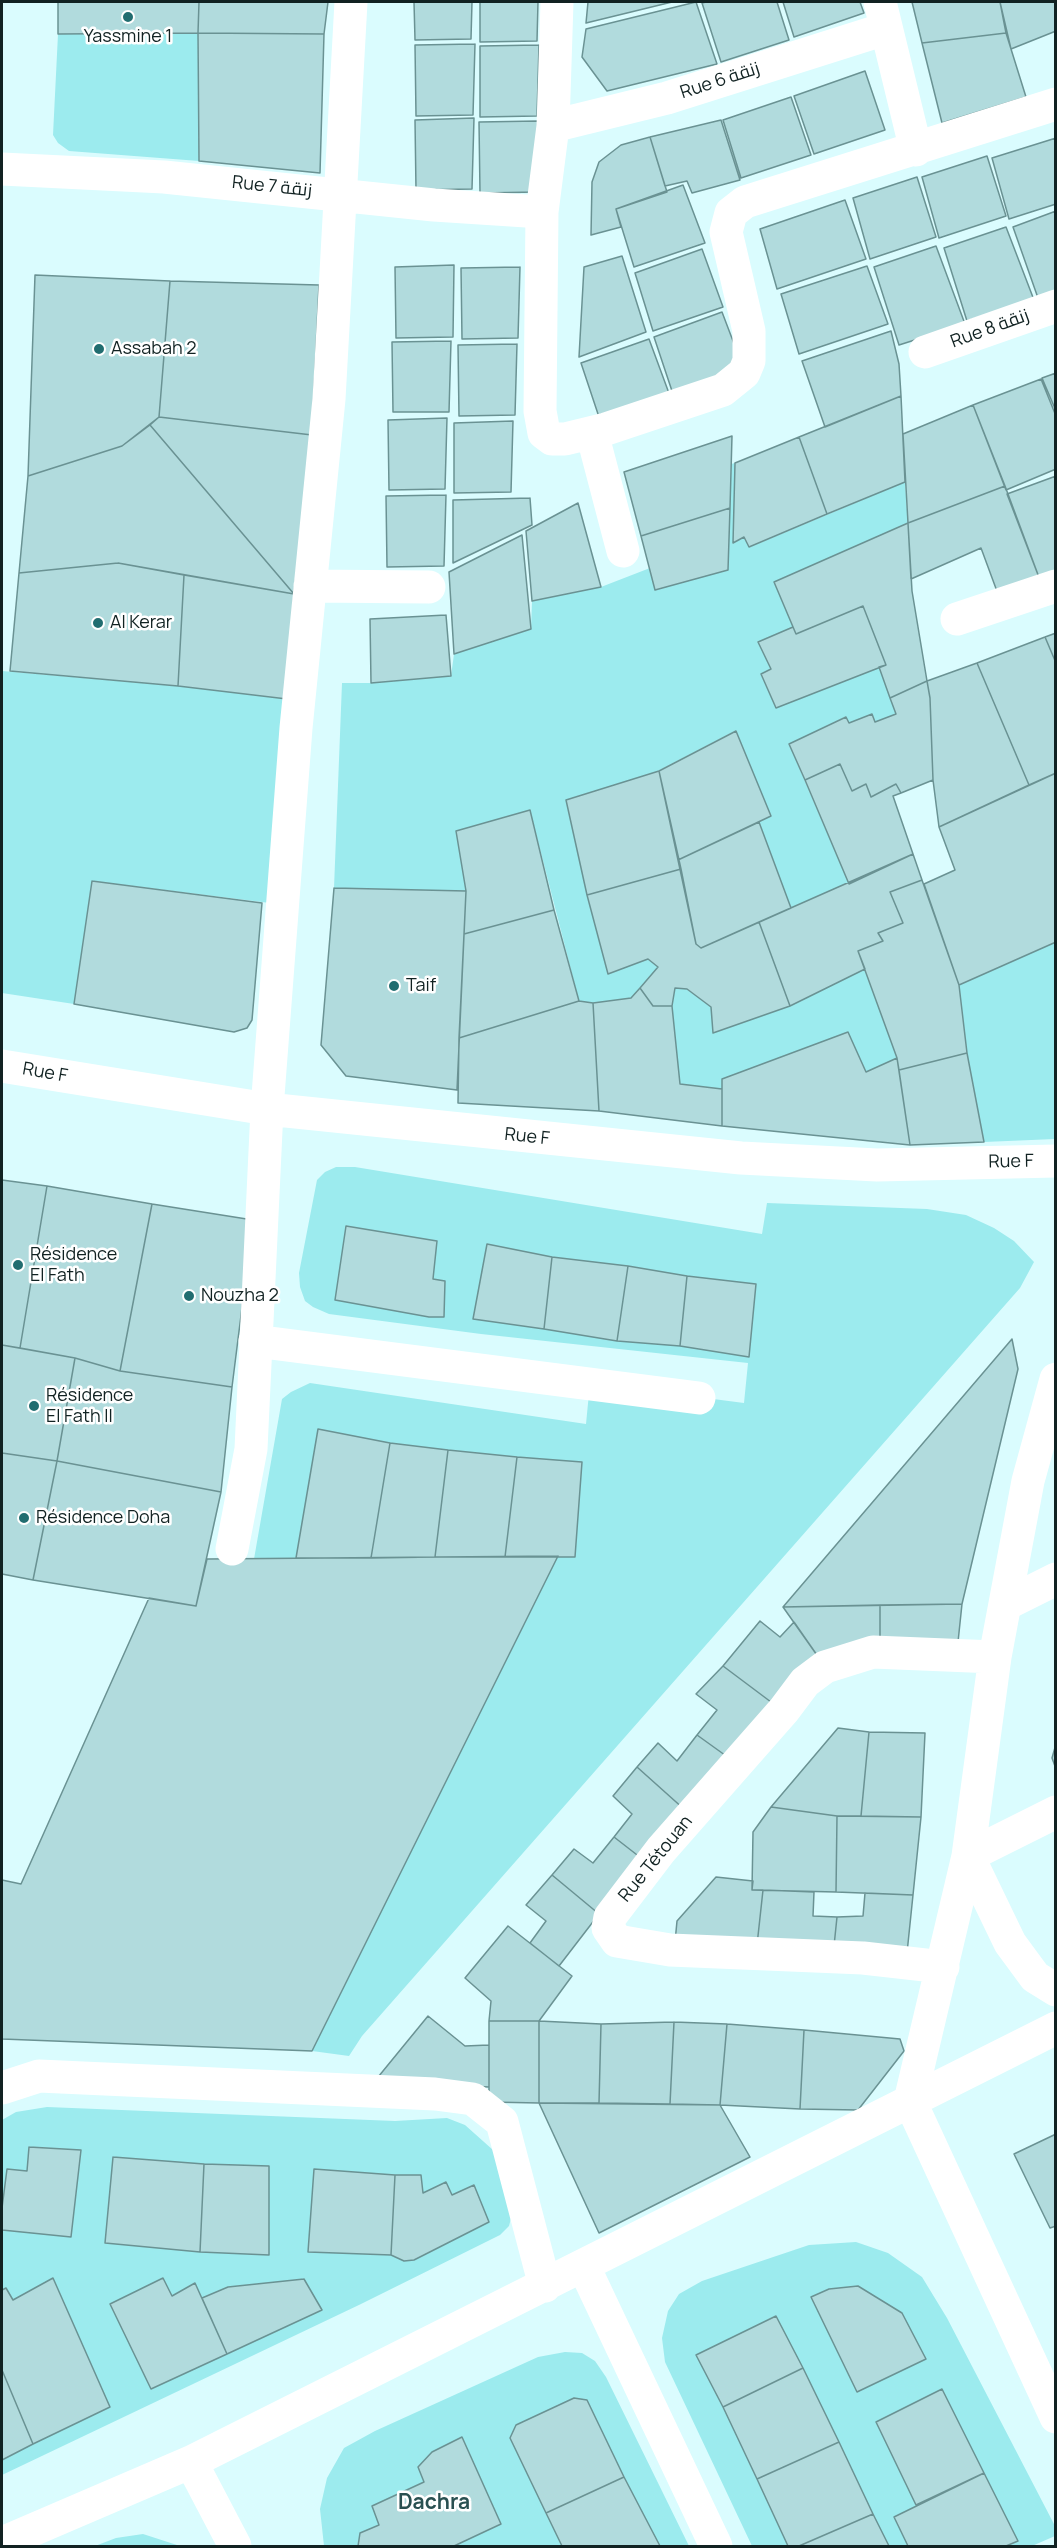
<!DOCTYPE html>
<html>
<head>
<meta charset="utf-8">
<style>
  body { margin:0 }
  #map { position:relative; width:1057px; height:2548px; overflow:hidden; background:#dafcfe; font-family:Manrope,sans-serif }
  canvas { display:block }
  .frame { position:absolute; inset:0; border:3px solid #122; pointer-events:none }
</style>
</head>
<body>
<div id="map">
<canvas width="1057" height="2548"></canvas>
<div class="frame"></div>
</div>
<script>
const g = document.querySelector('canvas').getContext('2d');
g.lineJoin = 'round';
function fill(path, color) {
  g.fillStyle = color;
  g.fill(path, 'evenodd');
}
function shape(rows) {
  const path = new Path2D();
  for (const r of rows) {
    path.moveTo(r[0], r[1]);
    for (let i = 2; i < r.length; i += 2) path.lineTo(r[i], r[i + 1]);
  }
  return path;
}
function trace(path, color, width, dash) {
  g.strokeStyle = color;
  g.lineWidth = width;
  g.lineCap = dash ? 'butt' : 'round';
  g.setLineDash(dash || []);
  g.stroke(path);
}
function write(font, color, halo, rows, align = 'center') {
  g.font = font + ' Manrope,Cairo,sans-serif';
  g.lineWidth = 5;
  g.setLineDash([]);
  g.textBaseline = 'middle';
  g.strokeStyle = halo;
  g.fillStyle = color;
  for (const [text, x, y, turn = 0] of rows) {
    g.save();
    g.translate(x, y);
    g.rotate((+turn || 0) * Math.PI / 180);
    g.textAlign = isNaN(turn) ? turn : align;
    if (halo) g.strokeText(text, 0, 0);
    g.fillText(text, 0, 0);
    g.restore();
  }
}
fill(shape([
  [198,33,199,161,69,151,58,143,53,135,58,34],
  [735,463,734,542,744,537,750,547,905,482,908,523,775,582,793,627,759,642,771,669,761,675,776,708,879,667,896,714,875,722,872,715,849,723,845,717,789,744,849,884,791,908,759,822,771,816,735,731,652,774,566,800,587,895,608,974,648,959,658,967,631,998,593,1003,579,1001,530,810,456,831,466,891,334,888,342,683,371,683,451,676,454,654,531,629,532,601,601,587,650,568,655,590,728,570,731,464],
  [2,671,178,686,287,699,270,903,92,881,74,1004,2,993],
  [1055,942,1055,1139,984,1142,967,1053,959,985],
  [865,969,897,1058,866,1072,848,1032,722,1079,722,1089,680,1084,672,1006,675,988,687,989,711,1007,713,1032,790,1006],
  [336,1167,355,1167,762,1234,767,1203,927,1209,966,1215,994,1228,1014,1241,1034,1262,1020,1288,362,2036,349,2056,312,2051,558,1556,254,1559,282,1399,291,1392,310,1383,586,1424,590,1383,744,1403,748,1363,481,1334,329,1314,313,1307,305,1301,300,1287,299,1273,317,1180,325,1172],
  [47,2107,395,2121,447,2118,465,2125,493,2150,512,2214,509,2226,500,2235,361,2304,2,2475,2,2120,16,2112],
  [856,2242,888,2253,922,2277,947,2318,1055,2526,1055,2536,1032,2546,752,2546,665,2362,662,2338,668,2311,679,2294,702,2281,809,2245],
  [565,2352,582,2353,595,2361,606,2377,689,2546,324,2546,320,2509,327,2478,344,2448,375,2431,538,2357],
  [143,2534,180,2546,95,2546,116,2538]
]), '#9cebee');
const building = shape([
  [58,2,199,2,198,33,58,34,58,2],
  [199,2,328,2,324,34,198,33,199,2],
  [414,2,472,2,471,39,415,40,414,2],
  [480,2,538,2,537,41,480,42,480,2],
  [588,2,672,2,586,23,588,2],
  [696,2,717,64,607,91,582,57,586,29,696,2],
  [706,2,777,2,789,40,721,62,702,3,706,2],
  [783,2,860,2,864,13,794,37,783,2],
  [912,2,1000,2,1006,33,922,43,912,2],
  [1000,2,1056,2,1056,31,1011,49,1000,2],
  [198,33,324,34,320,173,199,161,198,33],
  [1006,33,1026,97,942,123,922,43,1006,33],
  [475,44,473,115,416,116,415,45,475,44],
  [539,45,537,116,480,117,480,46,539,45],
  [865,71,885,130,814,154,794,96,865,71],
  [791,97,811,155,741,178,723,120,791,97],
  [474,118,472,189,416,190,415,120,474,118],
  [721,120,740,180,692,193,687,181,665,186,650,137,721,120],
  [538,121,537,192,480,193,479,122,538,121],
  [650,137,667,192,616,209,621,227,591,235,592,182,599,162,621,145,650,137],
  [1056,138,1056,204,1009,219,992,158,1056,138],
  [987,156,1006,216,939,238,922,177,987,156],
  [917,177,936,237,870,259,853,198,917,177],
  [683,185,705,243,634,267,616,209,683,185],
  [845,200,866,259,777,289,760,229,845,200],
  [1056,211,1056,292,1038,298,1013,227,1056,211],
  [1006,227,1034,300,967,321,944,248,1006,227],
  [936,246,965,324,899,345,874,267,936,246],
  [702,249,723,307,653,331,635,273,702,249],
  [622,256,646,332,579,357,584,267,622,256],
  [454,265,453,337,396,338,395,267,454,265],
  [867,266,888,324,799,354,781,294,867,266],
  [520,267,518,338,462,339,461,268,520,267],
  [35,275,170,281,159,417,122,446,28,476,35,275],
  [170,281,319,285,312,435,159,417,170,281],
  [722,312,744,370,673,394,654,337,722,312],
  [891,331,899,364,901,396,825,427,802,361,891,331],
  [649,339,670,396,600,420,581,363,649,339],
  [451,341,449,412,393,412,392,342,451,341],
  [517,344,515,415,459,416,458,345,517,344],
  [1056,373,1056,411,1042,378,1056,373],
  [1041,379,1056,416,1056,469,1006,490,973,405,1041,379],
  [901,396,905,482,827,514,799,437,901,396],
  [973,405,1005,486,908,523,903,434,973,405],
  [159,417,312,435,294,594,150,425,159,417],
  [447,418,445,489,389,490,388,420,447,418],
  [513,421,511,492,454,493,454,423,513,421],
  [150,425,294,594,118,563,19,573,28,476,122,446,150,425],
  [732,436,730,508,641,536,624,472,732,436],
  [799,437,827,514,749,547,744,537,733,543,735,463,799,437],
  [1056,476,1056,573,1040,580,1007,494,1056,476],
  [1005,486,1040,580,998,594,981,548,911,579,908,523,1005,486],
  [446,495,444,566,387,567,386,496,446,495],
  [530,498,532,525,453,563,453,500,530,498],
  [578,503,601,587,532,601,526,531,578,503],
  [730,508,728,570,655,590,641,536,730,508],
  [908,523,912,591,927,681,890,698,879,667,886,665,863,606,796,634,774,582,908,523],
  [522,535,531,629,454,654,449,572,522,535],
  [118,563,184,575,178,686,10,671,19,573,118,563],
  [184,575,294,594,287,699,178,686,184,575],
  [863,606,886,665,776,708,761,674,771,669,758,642,793,627,796,634,863,606],
  [446,615,451,676,371,683,370,619,446,615],
  [1056,633,1056,663,1045,637,1056,633],
  [1045,637,1056,663,1056,773,1029,785,977,663,1045,637],
  [977,663,1029,785,939,827,933,780,930,698,927,681,977,663],
  [927,681,930,698,933,780,901,793,896,784,871,797,866,784,852,791,840,764,805,780,789,744,846,717,849,723,872,714,875,722,896,714,890,698,927,681],
  [736,731,771,816,678,860,659,771,736,731],
  [840,764,852,791,866,784,871,797,896,784,901,793,893,796,913,854,849,884,805,780,840,764],
  [659,771,681,869,587,895,566,800,659,771],
  [1056,773,1056,942,959,985,924,884,955,870,939,827,1056,773],
  [530,810,554,910,464,934,466,891,456,831,530,810],
  [759,822,791,908,701,948,696,944,678,860,759,822],
  [913,854,922,880,890,892,903,923,878,933,883,941,858,951,865,969,790,1006,759,922,913,854],
  [681,869,696,944,701,948,759,922,790,1006,713,1033,711,1007,687,989,675,988,672,1006,653,1006,640,988,658,967,648,959,608,974,587,895,681,869],
  [922,880,959,985,967,1053,899,1070,897,1058,858,951,883,941,878,933,903,923,890,892,922,880],
  [92,881,262,903,252,1020,247,1028,234,1032,74,1004,92,881],
  [334,888,466,891,457,1090,346,1076,321,1045,334,888],
  [554,910,579,1001,459,1038,464,934,554,910],
  [640,988,653,1006,672,1006,680,1084,722,1089,722,1126,599,1111,593,1003,631,998,640,988],
  [579,1001,593,1003,599,1111,458,1103,459,1038,579,1001],
  [848,1032,866,1072,897,1058,910,1145,722,1126,722,1079,848,1032],
  [967,1053,984,1142,910,1145,899,1070,967,1053],
  [2,1180,47,1186,20,1348,2,1345,2,1180],
  [47,1186,152,1204,120,1371,75,1358,20,1348,47,1186],
  [152,1204,253,1220,232,1387,120,1371,152,1204],
  [346,1226,437,1241,433,1279,445,1281,444,1317,429,1317,335,1300,346,1226],
  [487,1244,552,1257,544,1329,473,1319,487,1244],
  [552,1257,628,1266,617,1341,544,1329,552,1257],
  [628,1266,687,1276,680,1346,617,1341,628,1266],
  [687,1276,756,1284,749,1357,680,1346,687,1276],
  [1012,1339,1018,1369,962,1604,783,1607,1012,1339],
  [2,1345,75,1358,57,1461,2,1453,2,1345],
  [75,1358,120,1371,232,1387,221,1492,57,1461,75,1358],
  [318,1429,390,1443,371,1558,296,1558,318,1429],
  [390,1443,448,1450,435,1557,371,1558,390,1443],
  [448,1450,517,1457,505,1557,435,1557,448,1450],
  [2,1453,57,1461,33,1580,2,1574,2,1453],
  [517,1457,582,1462,575,1557,505,1557,517,1457],
  [57,1461,221,1492,196,1606,33,1580,57,1461],
  [558,1556,312,2051,2,2039,2,1880,21,1884,149,1598,196,1606,207,1559,558,1556],
  [962,1604,958,1642,880,1639,880,1605,962,1604],
  [880,1605,880,1639,819,1658,783,1607,880,1605],
  [760,1621,780,1637,794,1622,819,1658,775,1705,723,1666,760,1621],
  [723,1666,775,1705,729,1758,697,1735,717,1710,696,1694,723,1666],
  [838,1728,869,1732,861,1816,837,1816,771,1807,838,1728],
  [869,1732,925,1733,921,1817,861,1816,869,1732],
  [697,1735,729,1758,685,1810,637,1767,658,1743,677,1761,697,1735],
  [1056,1744,1056,1769,1052,1758,1056,1744],
  [637,1767,685,1810,641,1858,614,1837,632,1814,613,1796,637,1767],
  [771,1807,837,1816,836,1892,752,1890,753,1832,771,1807],
  [837,1816,921,1817,913,1895,836,1892,837,1816],
  [614,1837,641,1858,599,1914,552,1875,574,1849,593,1863,614,1837],
  [552,1875,599,1914,559,1966,530,1943,546,1921,526,1905,552,1875],
  [716,1877,753,1881,752,1890,763,1890,757,1945,675,1942,677,1921,716,1877],
  [763,1890,814,1892,813,1916,837,1917,834,1946,757,1945,763,1890],
  [865,1893,913,1895,907,1953,834,1946,837,1917,863,1916,865,1893],
  [508,1926,572,1976,539,2021,489,2021,491,2001,465,1978,508,1926],
  [428,2016,465,2046,489,2045,489,2087,374,2082,428,2016],
  [489,2021,539,2021,539,2103,489,2102,489,2021],
  [539,2021,601,2024,599,2103,539,2103,539,2021],
  [674,2022,727,2024,720,2105,670,2104,674,2022],
  [674,2022,670,2104,599,2103,601,2024,674,2022],
  [727,2024,804,2030,800,2109,720,2105,727,2024],
  [804,2030,900,2039,904,2051,858,2110,800,2109,804,2030],
  [539,2103,720,2105,750,2157,599,2233,539,2103],
  [1056,2134,1056,2226,1050,2228,1014,2154,1056,2134],
  [29,2147,81,2150,71,2237,2,2230,2,2208,7,2169,27,2171,29,2147],
  [113,2157,204,2164,200,2252,105,2243,113,2157],
  [204,2164,269,2166,269,2255,200,2252,204,2164],
  [314,2169,395,2175,391,2255,308,2252,314,2169],
  [395,2175,421,2175,423,2193,446,2182,452,2195,474,2185,489,2222,414,2260,404,2261,391,2255,395,2175],
  [53,2278,110,2407,33,2444,2,2370,2,2290,6,2288,13,2300,53,2278],
  [163,2278,172,2296,195,2283,227,2354,151,2389,110,2304,163,2278],
  [304,2279,322,2310,227,2354,202,2298,228,2287,304,2279],
  [858,2286,902,2313,926,2359,857,2392,811,2297,829,2289,858,2286],
  [776,2316,803,2368,723,2407,696,2355,776,2316],
  [803,2368,839,2442,757,2479,723,2407,803,2368],
  [2,2370,33,2444,2,2460,2,2370],
  [942,2389,984,2473,916,2505,876,2422,942,2389],
  [574,2398,587,2400,624,2477,546,2513,510,2438,516,2425,574,2398],
  [462,2437,501,2524,454,2546,358,2546,360,2533,379,2525,372,2506,424,2482,418,2467,432,2452,462,2437],
  [839,2442,873,2514,799,2546,788,2546,757,2479,839,2442],
  [984,2473,1018,2541,1006,2546,908,2546,894,2517,984,2473],
  [624,2477,660,2546,562,2546,546,2513,624,2477],
  [873,2514,889,2546,799,2546,873,2514]
]);
fill(building, '#b1dbdd');
trace(building, '#6a9293', 1.5);
trace(shape([
  [557,2,553,126,542,212,540,411,544,433,552,439,565,439,606,429,723,390,744,373,749,361,749,331,726,232,731,213,745,202,1056,104],
  [880,2,916,150],
  [553,126,667,98,885,29],
  [2,169,164,177,434,205,542,212],
  [925,352,1056,306],
  [592,433,623,551],
  [310,586,429,587],
  [957,619,1056,586],
  [2,1066,267,1109,741,1158,877,1165,1056,1161],
  [255,1341,699,1398],
  [1056,1379,1028,1481,995,1657,968,1856,910,2101,1056,2417],
  [232,1549,251,1449,267,1109,296,728,329,399,351,2],
  [1006,1604,1056,1579],
  [1056,1812,968,1856,1010,1943,1035,1977,1056,1990],
  [943,1967,863,1958,670,1950,617,1941,608,1928,610,1917,661,1850,784,1710,805,1682,825,1667,873,1652,995,1657],
  [2,2088,39,2076,435,2094,473,2099,502,2122,545,2286],
  [584,2267,716,2546],
  [191,2462,235,2546],
  [2,2543,191,2462,1056,2028]
]), '#fff', 33);
for (const [x, y, r, color] of [
  [128,17,6,"#216d70"],
  [99,349,6,"#216d70"],
  [98,623,6,"#216d70"],
  [394,986,6,"#216d70"],
  [18,1265,6,"#216d70"],
  [189,1296,6,"#216d70"],
  [34,1406,6,"#216d70"],
  [24,1518,6,"#216d70"]
]) {
  const dot = new Path2D();
  dot.arc(x, y, r, 0, 2 * Math.PI);
  g.fillStyle = color;
  g.fill(dot);
  trace(dot, '#fff', 2);
}
write('18px', '#122', '#fff', [
  ["Yassmine 1",128,37,"center"],
  ["Assabah 2",111,349],
  ["Al Kerar",110,623],
  ["Taif",406,986],
  ["Résidence",30,1255],
  ["El Fath",30,1276],
  ["Nouzha 2",201,1296],
  ["Résidence",46,1396],
  ["El Fath II",46,1417],
  ["Résidence Doha",36,1518]
], 'left');
write('18px', '#122', '#fff', [
  ["Rue 6 زنقة",720,81,-18],
  ["Rue 7 زنقة",272,187,6],
  ["Rue 8 زنقة",990,329,-20],
  ["Rue F",45,1073,10],
  ["Rue F",527,1137,6],
  ["Rue F",1011,1162,-1],
  ["Rue Tétouan",656,1859,-51]
]);
write('bold 21px', '#295051', '#fff', [
  ["Dachra",434,2503]
]);
</script>
</body>
</html>
